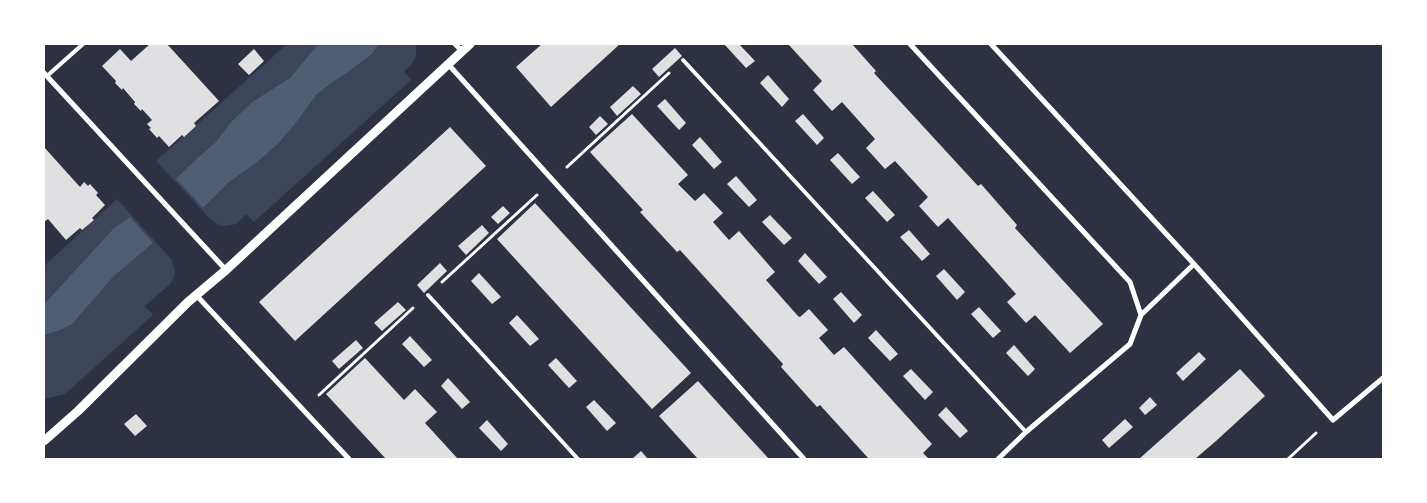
<!DOCTYPE html>
<html>
<head>
<meta charset="utf-8">
<style>
  body { margin:0 }
  #map { position:relative; width:1427px; height:503px; overflow:hidden; background:#2d3142; font-family:Barlow,sans-serif }
  canvas { display:block }
  .frame { position:absolute; inset:0; border:45px solid #fff; pointer-events:none }
</style>
</head>
<body>
<div id="map">
<canvas width="1427" height="503"></canvas>
<div class="frame"></div>
</div>
<script>
const g = document.querySelector('canvas').getContext('2d');
g.lineJoin = 'round';
function fill(path, color) {
  g.fillStyle = color;
  g.fill(path, 'evenodd');
}
function shape(rows) {
  const path = new Path2D();
  for (const r of rows) {
    path.moveTo(r[0], r[1]);
    for (let i = 2; i < r.length; i += 2) path.lineTo(r[i], r[i + 1]);
  }
  return path;
}
function trace(path, color, width, dash) {
  g.strokeStyle = color;
  g.lineWidth = width;
  g.lineCap = dash ? 'butt' : 'round';
  g.setLineDash(dash || []);
  g.stroke(path);
}
fill(shape([
  [287,44,318,44,290,78,252,102,231,122,215,143,194,161,177,179,203,208,228,183,256,163,278,144,295,124,317,94,333,82,351,70,372,54,379,44,416,44,416,56,411,65,404,71,411,80,254,222,246,214,238,223,232,225,224,226,219,225,210,219,156,161],
  [117,199,172,260,175,271,174,277,170,284,145,306,153,315,65,394,44,399,44,335,58,331,97,294,114,276,152,243,129,218,114,228,44,304,44,266]
]), '#3c4559');
fill(shape([
  [318,44,379,44,372,54,351,70,333,82,317,94,295,124,278,144,256,163,228,183,203,208,176,179,194,161,215,143,231,122,252,102,290,78],
  [130,217,153,243,114,276,72,324,58,331,44,335,44,304,114,228]
]), '#4f5d75');
fill(shape([
  [150,44,167,44,219,101,194,123,196,126,184,137,182,135,169,147,159,136,157,138,149,129,151,128,147,124,152,120,142,109,141,111,134,104,135,102,123,88,122,90,115,83,116,81,102,66,120,49,131,61],
  [542,44,620,44,551,107,516,67],
  [724,44,739,44,755,61,746,68],
  [788,44,852,44,876,71,874,73,978,186,981,184,1017,225,1015,228,1103,324,1070,353,1035,315,1026,323,1007,302,1016,294,948,218,938,227,919,206,928,197,895,161,885,169,866,148,875,139,842,102,832,111,813,90,822,81],
  [675,48,682,56,659,77,652,69],
  [254,49,264,61,249,75,238,64],
  [768,75,789,99,782,107,760,83],
  [633,86,641,94,617,116,610,107],
  [665,99,686,123,679,130,657,106],
  [632,114,688,175,678,184,695,201,704,193,723,213,713,222,729,240,739,231,775,272,766,280,798,316,800,317,809,309,828,330,819,338,834,355,844,347,932,444,923,453,929,459,869,459,820,405,817,407,781,367,783,364,680,250,677,252,640,212,643,210,590,152],
  [803,114,824,138,817,145,795,121],
  [600,116,608,124,596,135,589,127],
  [450,127,486,166,295,341,259,302],
  [700,137,722,162,714,169,692,145],
  [44,147,80,187,84,182,88,186,90,184,98,193,96,195,105,205,92,218,94,220,82,230,80,228,66,240,48,219,44,222],
  [838,153,860,177,852,184,830,160],
  [736,176,757,200,749,207,727,184],
  [873,191,895,215,887,222,865,198],
  [535,203,691,373,652,409,497,239],
  [503,206,510,213,498,224,491,217],
  [770,215,792,238,784,245,762,222],
  [482,225,489,233,466,255,458,246],
  [909,230,930,254,922,261,900,237],
  [805,253,827,277,819,284,798,261],
  [440,263,447,271,424,293,417,285],
  [944,269,965,292,957,300,936,276],
  [479,273,501,297,492,304,471,281],
  [841,292,862,315,854,323,833,299],
  [398,302,406,310,382,331,374,323],
  [979,307,1001,331,993,338,971,314],
  [517,315,539,339,530,346,509,323],
  [876,330,898,354,890,361,868,338],
  [410,336,432,360,424,367,402,344],
  [356,340,363,348,339,369,332,361],
  [1014,345,1035,369,1028,376,1006,353],
  [1199,352,1206,359,1183,381,1176,373],
  [365,358,404,400,415,389,437,412,425,423,458,459,386,459,326,394],
  [556,358,577,381,569,388,548,365],
  [911,369,933,392,925,400,903,376],
  [1240,369,1265,396,1216,441,1195,459,1139,459],
  [448,378,470,402,462,409,441,386],
  [698,381,717,402,769,459,698,459,659,416],
  [1150,397,1157,405,1145,415,1139,408],
  [594,400,616,423,607,431,586,407],
  [946,407,968,431,960,438,938,415],
  [136,414,147,426,135,436,124,424],
  [1125,419,1133,427,1109,448,1102,440],
  [487,420,508,444,501,451,479,428],
  [641,451,648,459,632,459]
]), '#e0e0e3');
trace(shape([
  [567,167,669,73],
  [442,282,537,195],
  [319,395,413,308],
  [1288,459,1316,433]
]), '#fff', 3);
trace(shape([
  [683,60,1026,432],
  [47,76,83,44],
  [428,295,578,459]
]), '#fff', 4);
trace(shape([
  [455,44,462,51],
  [910,44,1130,282,1141,315],
  [991,44,1194,264,1333,420,1383,378],
  [448,64,804,459],
  [44,73,226,270],
  [197,296,349,459],
  [998,459,1026,432,1130,344,1141,315,1194,264]
]), '#fff', 5);
trace(shape([
  [44,441,78,411,188,302,226,270,470,44]
]), '#fff', 9);
</script>
</body>
</html>
